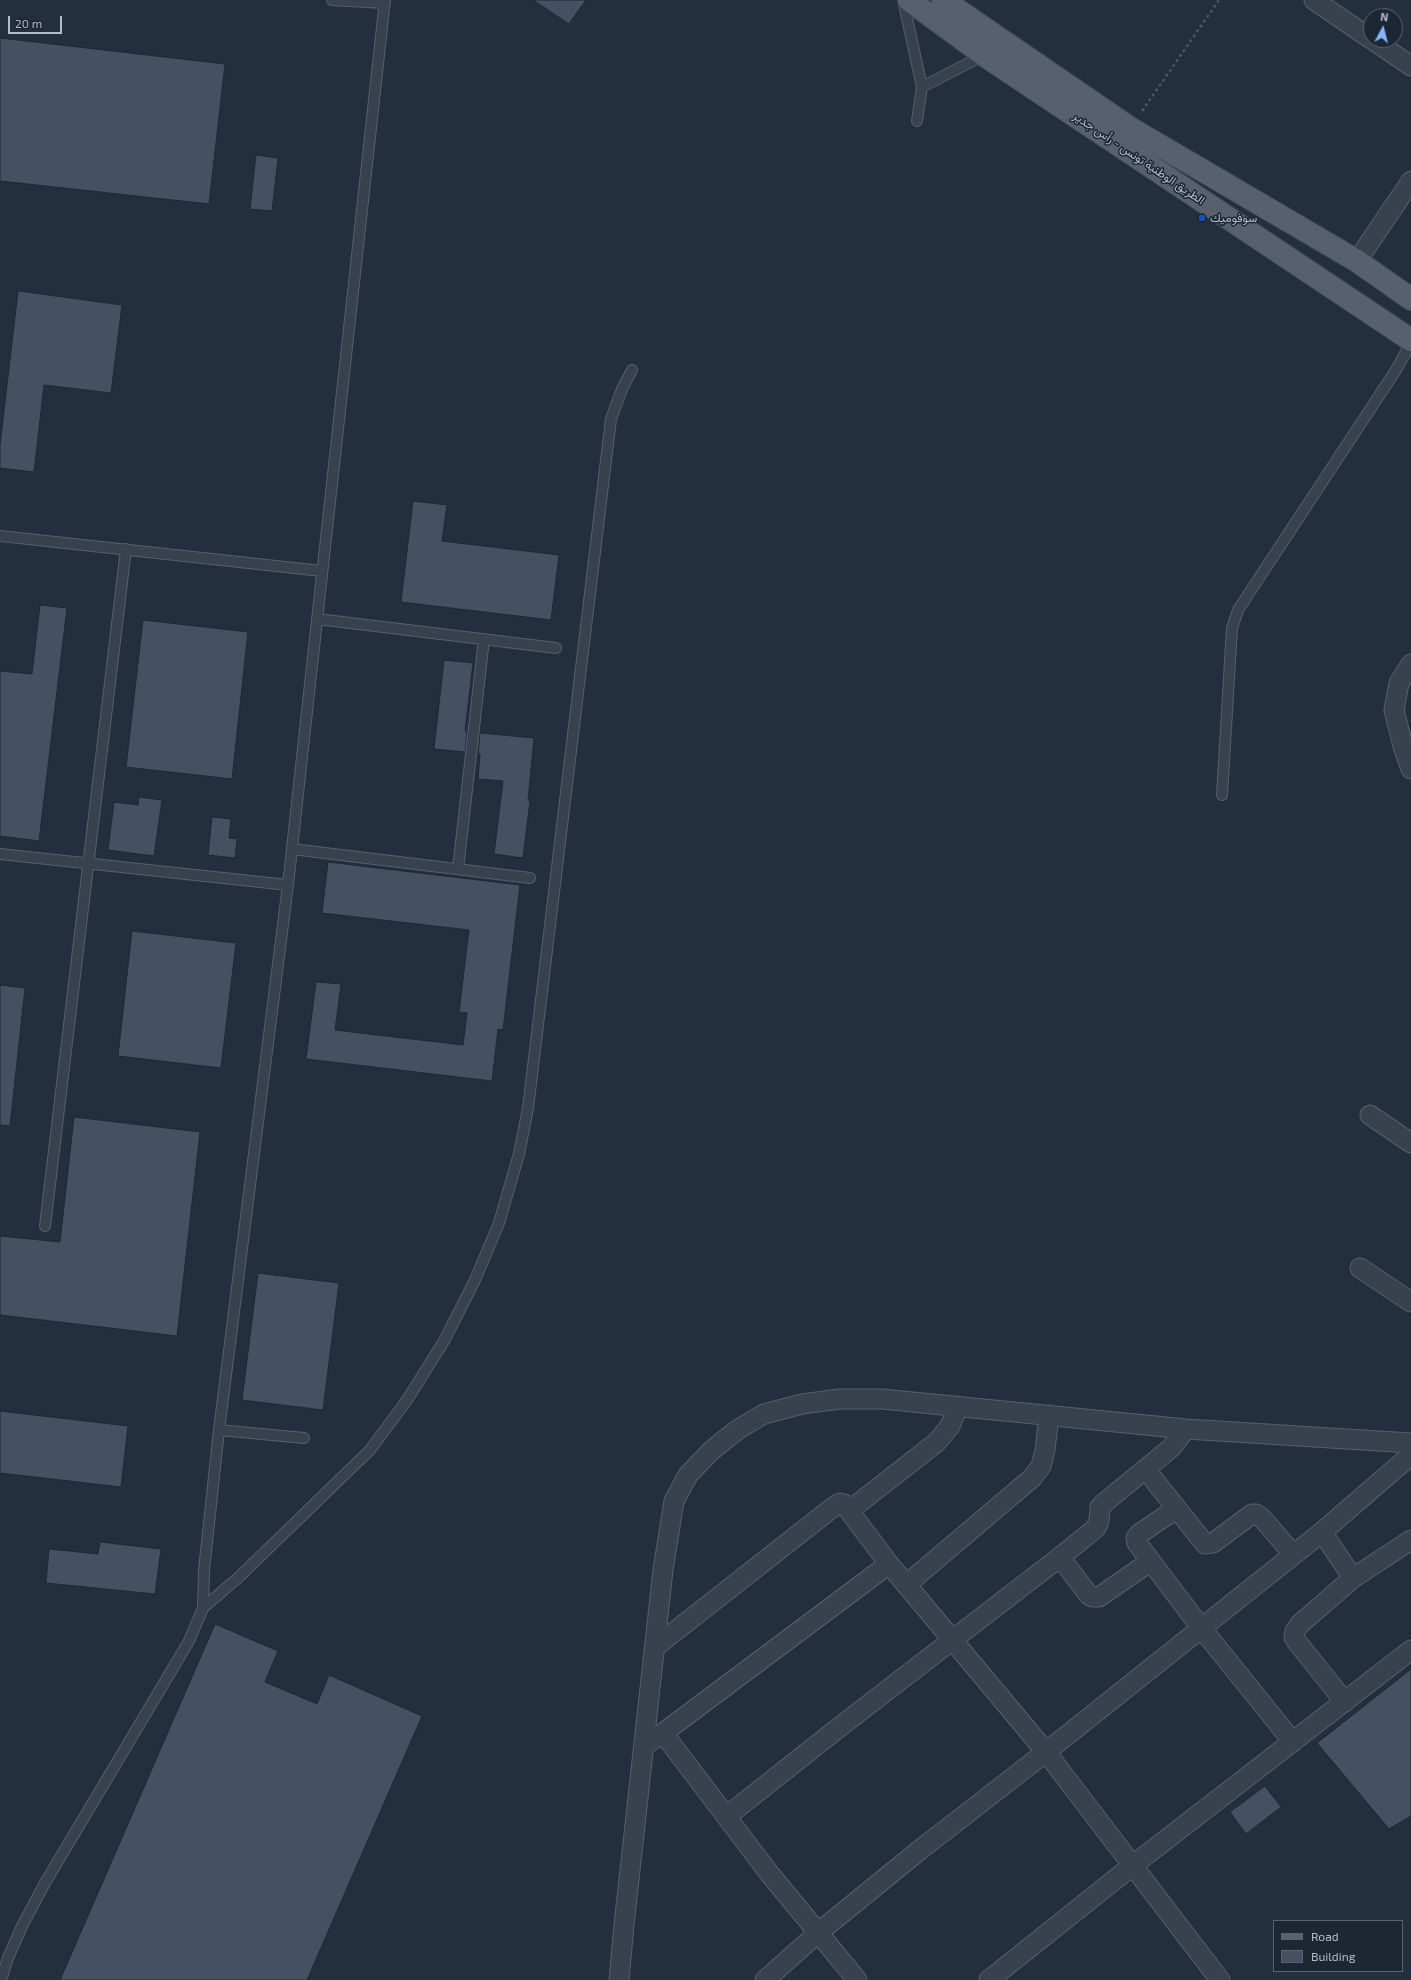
<!DOCTYPE html>
<html>
<head>
<meta charset="utf-8">
<style>
  body { margin:0 }
  #map { position:relative; width:1411px; height:1980px; overflow:hidden; background:#242f3e; font-family:"Exo 2",sans-serif }
  canvas { display:block }
  .legend { position:absolute; left:1273px; top:1920px; width:130px; height:52px; box-sizing:border-box; background:#1d2633; border:1px solid #59626f; margin:0; padding:5px 7px; list-style:none; font-size:12px; color:#b4bcc9 }
  .legend li { display:flex; align-items:center; gap:8px; height:20px }
  .legend b { width:20px; border:1px solid #59626f }
  .north { position:absolute; left:1363px; top:8px; width:40px; height:40px; box-sizing:border-box; background:#1d2633; border:1px solid #59626f; border-radius:50%; rotate:7deg; font-size:11px; font-weight:700; line-height:16px; text-align:center; color:#b4bcc9 }
  .north::after { content:''; display:block; margin:auto; width:14px; height:18px; background:#8ab4f8; clip-path:polygon(50% 0,100% 100%,50% 72%,0 100%) }
  .scale { position:absolute; left:8px; top:16px; width:54px; height:18px; box-sizing:border-box; border:2px solid #b4bcc9; border-top:0; padding-left:5px; font-size:12px; line-height:14px; white-space:nowrap; color:#b4bcc9; -webkit-text-stroke:3px #1d2633; paint-order:stroke }
</style>
</head>
<body>
<div id="map">
<canvas width="1411" height="1980"></canvas>
<ul class="legend">
<li><b style="height:5px;background:#56606e"></b>Road</li>
<li><b style="height:11px;background:#455162"></b>Building</li>
</ul>
<div class="north">N</div>
<div class="scale">20 m</div>
</div>
<script>
const g = document.querySelector('canvas').getContext('2d');
g.lineJoin = 'round';
function fill(path, color) {
  g.fillStyle = color;
  g.fill(path, 'evenodd');
}
function shape(rows) {
  const path = new Path2D();
  for (const r of rows) {
    path.moveTo(r[0], r[1]);
    for (let i = 2; i < r.length; i += 2) path.lineTo(r[i], r[i + 1]);
  }
  return path;
}
function trace(path, color, width, dash) {
  g.strokeStyle = color;
  g.lineWidth = width;
  g.lineCap = dash ? 'butt' : 'round';
  g.setLineDash(dash || []);
  g.stroke(path);
}
function write(font, color, halo, rows, align = 'center') {
  g.font = font + ' "Exo 2",Vazirmatn,sans-serif';
  g.lineWidth = 3;
  g.setLineDash([]);
  g.textBaseline = 'middle';
  g.strokeStyle = halo;
  g.fillStyle = color;
  for (const [text, x, y, turn = 0] of rows) {
    g.save();
    g.translate(x, y);
    g.rotate((+turn || 0) * Math.PI / 180);
    g.textAlign = isNaN(turn) ? turn : align;
    if (halo) g.strokeText(text, 0, 0);
    g.fillText(text, 0, 0);
    g.restore();
  }
}
const building = shape([
  [533,0,586,0,569,24,533,0],
  [0,38,225,64,209,204,0,181,0,38],
  [256,155,278,158,272,211,250,209,256,155],
  [18,291,122,305,111,393,44,385,34,472,0,468,0,445,18,291],
  [413,501,447,505,442,541,559,555,551,620,401,602,413,501],
  [40,605,67,608,39,841,0,836,0,671,32,674,40,605],
  [143,620,248,632,232,779,126,767,143,620],
  [444,660,473,663,465,731,467,731,465,752,434,749,444,660],
  [480,733,534,738,528,800,530,801,523,858,494,854,503,781,478,779,480,754,478,754,480,733],
  [139,797,162,800,154,856,108,850,114,802,138,805,139,797],
  [212,817,231,819,229,838,237,839,235,858,208,855,212,817],
  [328,862,520,885,503,1030,498,1029,492,1081,306,1059,316,982,341,984,335,1030,463,1045,467,1013,459,1012,469,930,322,913,328,862],
  [132,931,236,943,221,1068,118,1056,132,931],
  [0,985,25,988,10,1126,0,1125,0,985],
  [74,1117,200,1132,177,1336,0,1315,0,1236,60,1242,74,1117],
  [258,1273,339,1283,323,1410,242,1400,258,1273],
  [0,1411,128,1426,121,1487,0,1473,0,1411],
  [100,1542,161,1549,155,1594,46,1583,49,1549,98,1554,100,1542],
  [215,1624,278,1651,265,1682,317,1704,329,1675,422,1716,307,1980,60,1980,215,1624],
  [1411,1669,1411,1816,1389,1829,1317,1743,1411,1669],
  [1265,1786,1281,1807,1246,1834,1230,1812,1265,1786]
]);
fill(building, '#455162');
trace(building, '#1f2835', 1);
const service = shape([
  [332,0,385,3],
  [903,0,922,87,984,55],
  [917,121,922,87],
  [0,536,322,571],
  [317,619,556,648],
  [1222,795,1232,628,1238,610,1396,370,1411,343],
  [292,849,530,878],
  [0,854,288,885],
  [458,869,484,639],
  [45,1226,126,549],
  [219,1430,304,1438],
  [203,1608,240,1576,370,1450,407,1400,444,1341,475,1280,499,1223,519,1154,528,1108,611,419,622,389,632,370],
  [1,1980,8,1958,22,1926,45,1883,189,1641,203,1608,204,1570,219,1430,288,885,385,0]
]);
const minor = shape([
  [1314,0,1371,39],
  [1373,40,1411,66],
  [1357,261,1411,181],
  [1411,664,1399,683,1394,710,1403,746,1411,769],
  [1370,1115,1411,1143],
  [1360,1268,1411,1302],
  [1146,1470,1205,1544,1213,1543,1252,1514,1256,1514,1261,1517,1293,1554],
  [1176,1509,1139,1534,1136,1538,1137,1543,1202,1629,1293,1742],
  [850,1510,937,1442,950,1426,958,1407],
  [1322,1532,1353,1578],
  [1060,1557,1088,1594,1092,1597,1099,1597,1151,1561],
  [907,1584,1032,1478,1041,1466,1045,1450,1049,1415],
  [655,1647,832,1508,840,1503,844,1504,889,1564,1046,1752,1220,1980],
  [1345,1702,1297,1642,1294,1637,1295,1631,1300,1624,1353,1578,1411,1540],
  [663,1733,889,1564],
  [645,1745,663,1733,769,1873,857,1980],
  [727,1816,837,1729,1060,1557,1096,1528,1099,1521,1100,1507,1104,1503,1171,1448,1186,1429],
  [619,1980,624,1925,663,1570,674,1501,688,1475,711,1451,737,1430,764,1414,802,1404,840,1399,882,1399,1186,1429,1411,1443],
  [765,1980,819,1932,921,1849,1046,1752,1322,1532,1411,1455],
  [989,1980,1132,1866,1411,1650]
]);
const primary = shape([
  [909,0,984,55,1411,340],
  [943,0,1130,128,1357,261,1411,299]
]);
trace(service, '#565f6c', 12);
trace(minor, '#565f6c', 21);
trace(primary, '#414a57', 24);
trace(shape([
  [1142,111,1219,0]
]), '#44595c', 2.5, [3, 3]);
trace(service, '#38414e', 10);
trace(minor, '#38414e', 19);
trace(primary, '#56606e', 22);
for (const [x, y, r, color] of [
  [1202,218,4,"#1a4fb4"]
]) {
  const dot = new Path2D();
  dot.arc(x, y, r, 0, 2 * Math.PI);
  g.fillStyle = color;
  g.fill(dot);
  trace(dot, '#1d2633', 1.5);
}
write('12px', '#b4bcc9', '#1d2633', [
  ["الطريق الوطنية تونس - رأس جدير",1139,158,34]
]);
write('12px', '#b4bcc9', '#1d2633', [
  ["سوفوميك",1210,218]
], 'left');
</script>
</body>
</html>
